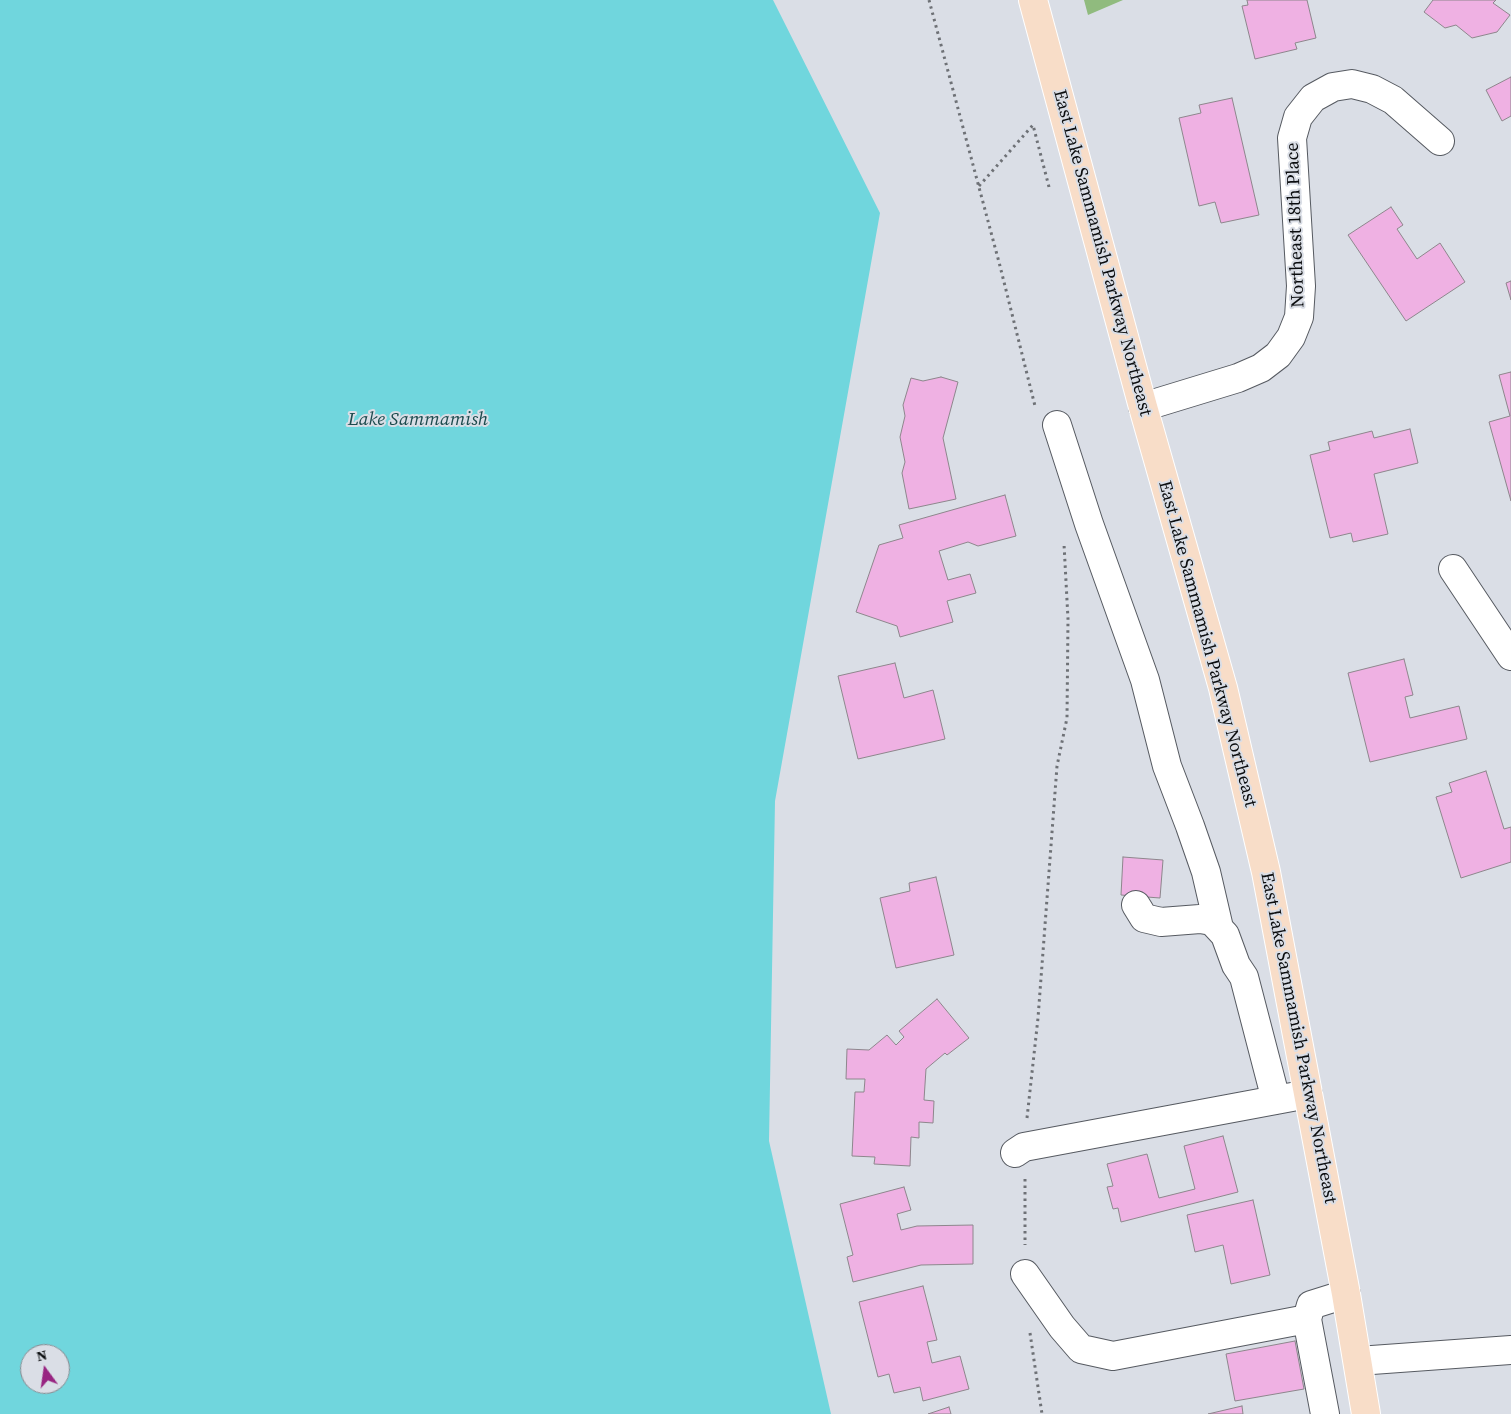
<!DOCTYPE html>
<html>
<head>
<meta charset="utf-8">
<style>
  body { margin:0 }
  #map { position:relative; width:1511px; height:1414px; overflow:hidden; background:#dadee6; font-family:"Source Serif 4",serif }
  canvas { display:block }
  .north { position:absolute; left:20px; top:1344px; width:50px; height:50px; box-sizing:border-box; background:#dadee6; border:1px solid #878a90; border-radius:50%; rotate:346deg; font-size:14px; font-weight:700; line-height:20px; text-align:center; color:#0b0d0f }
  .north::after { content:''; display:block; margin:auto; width:18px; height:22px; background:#982582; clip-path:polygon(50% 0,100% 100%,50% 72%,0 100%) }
</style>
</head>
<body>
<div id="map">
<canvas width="1511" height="1414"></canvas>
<div class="north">N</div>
</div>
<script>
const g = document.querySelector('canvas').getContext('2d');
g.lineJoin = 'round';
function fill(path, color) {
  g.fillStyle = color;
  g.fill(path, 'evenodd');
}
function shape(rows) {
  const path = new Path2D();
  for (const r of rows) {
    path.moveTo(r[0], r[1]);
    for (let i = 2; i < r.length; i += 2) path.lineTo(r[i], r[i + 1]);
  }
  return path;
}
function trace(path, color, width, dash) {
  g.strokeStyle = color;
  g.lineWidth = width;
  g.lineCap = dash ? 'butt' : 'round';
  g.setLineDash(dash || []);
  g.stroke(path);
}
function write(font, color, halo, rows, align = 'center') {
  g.font = font + ' "Source Serif 4",serif';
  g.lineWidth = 4;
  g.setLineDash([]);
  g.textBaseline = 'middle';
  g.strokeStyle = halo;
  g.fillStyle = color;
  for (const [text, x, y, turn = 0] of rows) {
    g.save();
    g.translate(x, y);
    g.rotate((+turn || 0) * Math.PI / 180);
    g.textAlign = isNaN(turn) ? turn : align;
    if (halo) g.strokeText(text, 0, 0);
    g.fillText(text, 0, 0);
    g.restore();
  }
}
fill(shape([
  [1084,0,1123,0,1088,15]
]), '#90bb7e');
fill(shape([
  [0,0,773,0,880,213,775,801,769,1141,831,1414,0,1414],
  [30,1354,60,1354,60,1384,30,1384]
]), '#70d6dd');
const building = shape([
  [1247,0,1307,0,1316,38,1295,43,1297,49,1255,59,1242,6,1248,5,1247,0],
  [1433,0,1496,0,1493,3,1510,15,1497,32,1472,38,1456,25,1445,28,1424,12,1433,0],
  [1511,77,1511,116,1502,121,1486,90,1511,77],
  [1232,98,1259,215,1221,223,1215,202,1199,206,1179,118,1201,113,1199,105,1232,98],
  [1391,207,1403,225,1397,229,1417,259,1440,243,1465,282,1406,321,1348,235,1391,207],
  [1511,281,1511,300,1506,283,1511,281],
  [1511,372,1511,501,1489,422,1510,416,1499,375,1511,372],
  [941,377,958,382,943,438,956,499,909,509,902,473,905,462,900,437,905,416,903,405,911,378,923,381,941,377],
  [1410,429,1418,463,1374,474,1388,534,1353,542,1351,533,1330,538,1310,455,1330,450,1328,442,1372,431,1374,438,1410,429],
  [1005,495,1016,536,978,546,968,542,939,551,948,580,970,574,976,593,947,601,953,622,900,637,897,626,856,612,879,545,903,538,899,525,1005,495],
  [1404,659,1413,695,1405,697,1410,718,1459,706,1467,739,1370,762,1348,673,1404,659],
  [895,663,904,698,933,690,945,739,858,759,838,676,895,663],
  [1486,771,1504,829,1511,827,1511,862,1461,878,1436,797,1452,792,1449,783,1486,771],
  [1123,857,1163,860,1160,898,1121,895,1123,857],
  [936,877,954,955,896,968,880,898,910,891,909,883,936,877],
  [937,999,969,1038,947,1055,945,1053,926,1069,924,1100,934,1101,933,1123,919,1122,919,1138,911,1137,910,1166,874,1164,875,1157,852,1156,855,1092,864,1092,865,1079,846,1079,847,1049,869,1050,887,1035,896,1045,904,1037,899,1031,937,999],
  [1223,1136,1238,1192,1121,1222,1118,1208,1113,1209,1107,1187,1113,1186,1107,1164,1147,1154,1159,1198,1195,1189,1184,1146,1223,1136],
  [904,1187,911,1210,897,1214,901,1230,917,1226,973,1225,973,1264,921,1265,853,1282,847,1257,853,1255,840,1204,904,1187],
  [1253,1200,1270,1275,1231,1284,1223,1245,1195,1252,1187,1215,1253,1200],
  [923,1286,937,1340,927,1342,932,1363,960,1356,969,1389,923,1401,920,1387,894,1393,889,1374,878,1377,859,1302,923,1286],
  [1295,1341,1304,1389,1235,1401,1226,1354,1295,1341],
  [1242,1406,1243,1414,1208,1414,1242,1406],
  [949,1407,951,1414,928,1414,949,1407]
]);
fill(building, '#efb1e3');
trace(building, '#8d868c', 1);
const minor = shape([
  [1143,407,1238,378,1261,368,1278,355,1291,337,1299,317,1301,286,1292,138,1298,117,1313,98,1333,87,1352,84,1372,89,1393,100,1440,141],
  [1057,425,1089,524,1145,680,1167,766,1190,826,1206,872,1219,928],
  [1453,569,1511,656],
  [1136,905,1144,918,1161,922,1200,919,1212,921,1225,935,1236,965,1244,977,1276,1100],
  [1015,1153,1024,1147,1308,1094],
  [1025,1274,1062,1327,1081,1349,1113,1356,1307,1319],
  [1358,1361,1511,1350],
  [1325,1414,1307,1319,1311,1305,1346,1294]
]);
const major = shape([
  [1033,0,1143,407,1223,688,1266,872,1346,1294,1366,1414]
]);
trace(minor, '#565a61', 30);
trace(major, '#fff', 30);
trace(shape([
  [929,0,1000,266,1035,406],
  [979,186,1033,125,1049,187],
  [1027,1118,1038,1018,1057,766,1067,718,1068,619,1064,544],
  [1025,1179,1025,1245],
  [1030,1333,1042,1414]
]), '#6e7176', 3, [2.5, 4]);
trace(minor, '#fff', 28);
trace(major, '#f8ddc8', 28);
write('18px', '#0b0d0f', '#dadee6', [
  ["Northeast 18th Place",1296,225,-92],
  ["East Lake Sammamish Parkway Northeast",1102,253,75],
  ["East Lake Sammamish Parkway Northeast",1207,644,75],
  ["East Lake Sammamish Parkway Northeast",1298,1038,79]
]);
write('italic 19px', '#1c4b4e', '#dadee6', [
  ["Lake Sammamish",418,420]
]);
</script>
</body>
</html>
